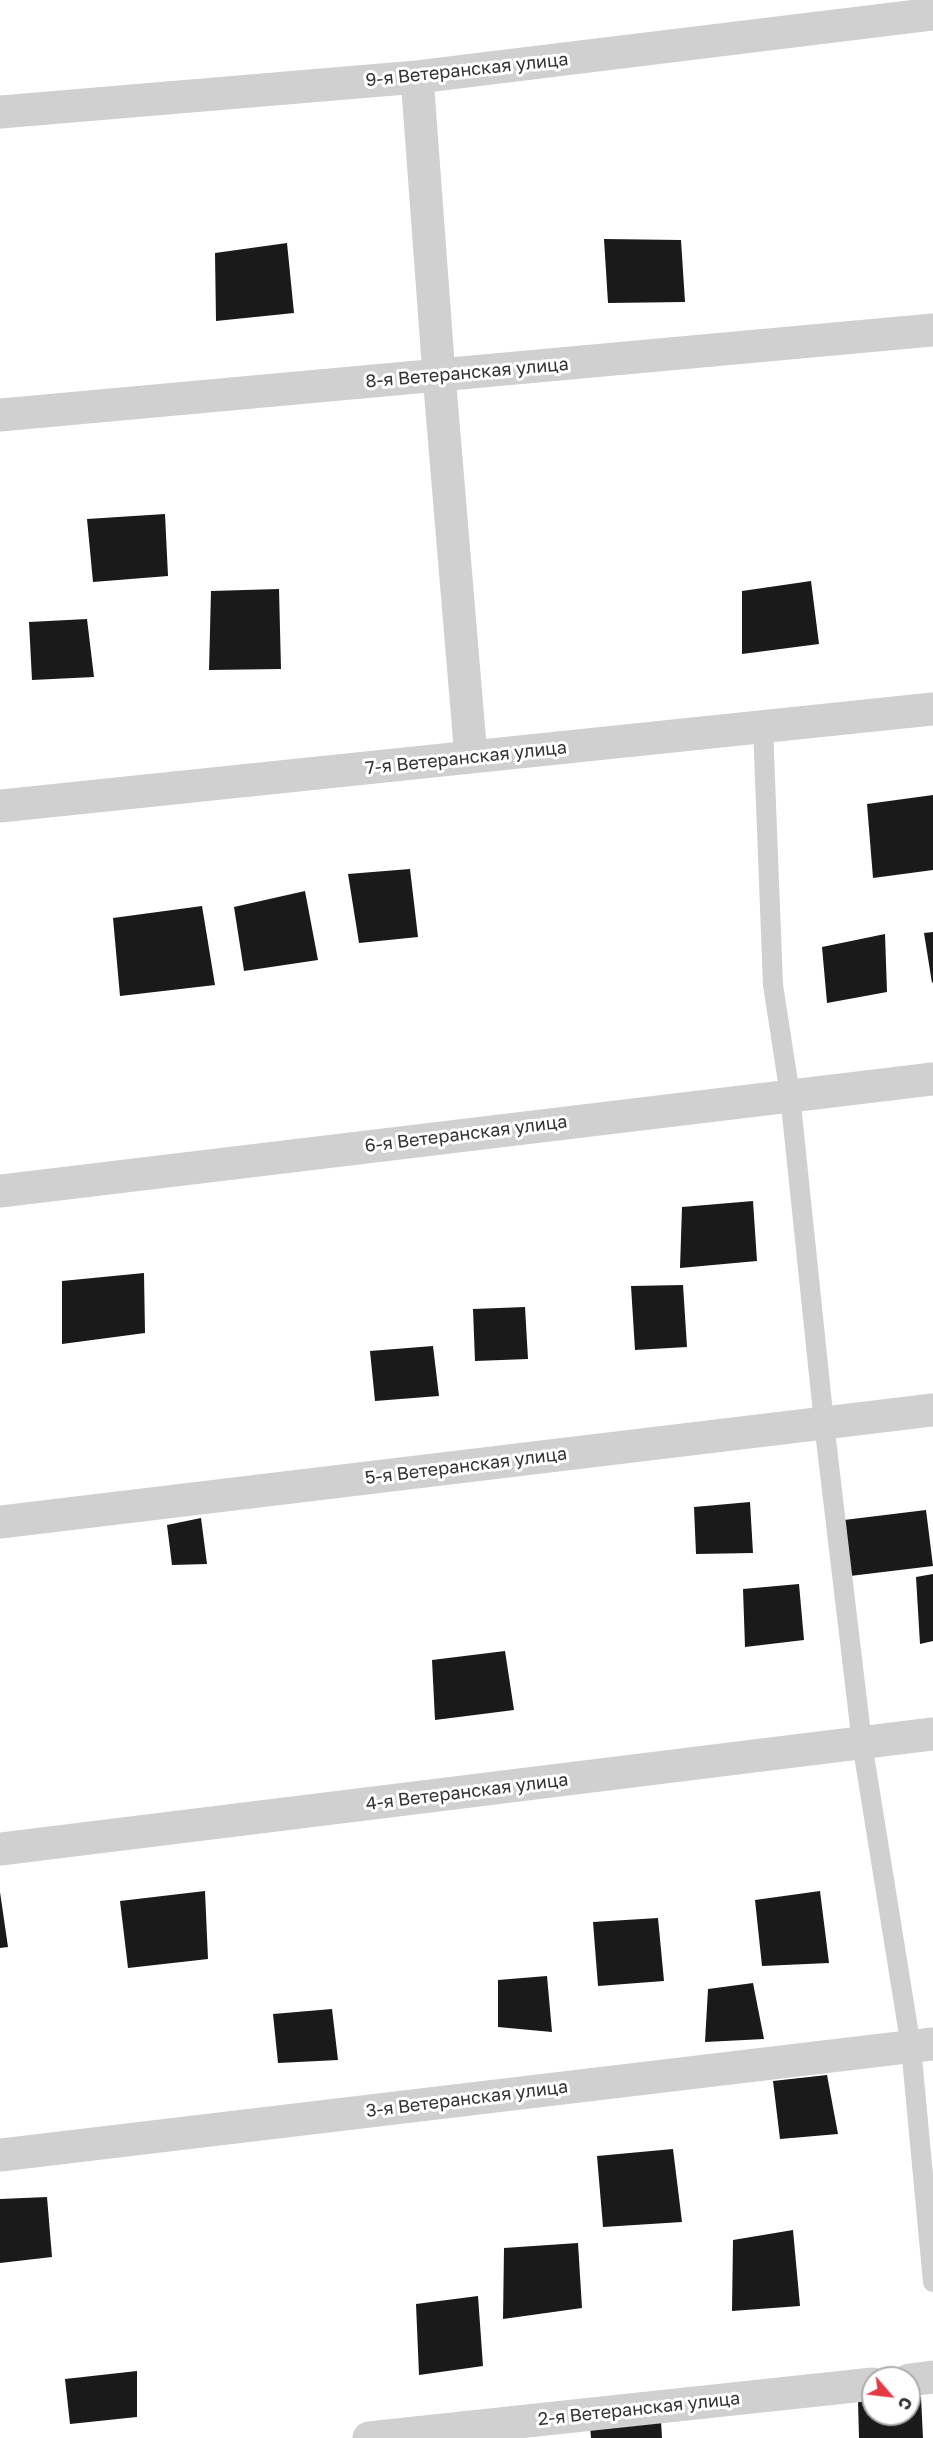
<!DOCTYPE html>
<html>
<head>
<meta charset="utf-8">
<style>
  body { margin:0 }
  #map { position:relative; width:933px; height:2438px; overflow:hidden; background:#fff; font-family:"Golos Text",sans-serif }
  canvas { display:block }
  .north { position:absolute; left:861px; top:2366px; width:60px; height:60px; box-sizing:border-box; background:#fff; border:2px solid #adadad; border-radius:50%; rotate:118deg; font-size:16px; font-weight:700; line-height:24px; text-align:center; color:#333 }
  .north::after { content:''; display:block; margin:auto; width:21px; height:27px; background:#e63946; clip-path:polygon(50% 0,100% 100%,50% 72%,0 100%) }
</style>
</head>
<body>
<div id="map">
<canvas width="933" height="2438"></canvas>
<div class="north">С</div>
</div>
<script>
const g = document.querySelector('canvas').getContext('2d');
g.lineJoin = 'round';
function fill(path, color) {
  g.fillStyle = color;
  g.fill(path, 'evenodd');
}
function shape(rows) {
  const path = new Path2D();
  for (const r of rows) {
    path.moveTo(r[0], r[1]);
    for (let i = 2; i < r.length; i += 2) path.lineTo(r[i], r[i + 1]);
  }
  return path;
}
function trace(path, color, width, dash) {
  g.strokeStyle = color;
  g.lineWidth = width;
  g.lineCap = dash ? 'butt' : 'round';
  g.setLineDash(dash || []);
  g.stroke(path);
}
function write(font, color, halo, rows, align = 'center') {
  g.font = font + ' "Golos Text",sans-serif';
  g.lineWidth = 6;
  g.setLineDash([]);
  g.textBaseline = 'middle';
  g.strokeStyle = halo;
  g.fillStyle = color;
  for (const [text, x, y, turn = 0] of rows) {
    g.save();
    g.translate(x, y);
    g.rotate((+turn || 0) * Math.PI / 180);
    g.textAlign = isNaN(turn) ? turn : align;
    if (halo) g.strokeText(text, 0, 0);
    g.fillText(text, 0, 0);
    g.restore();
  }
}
fill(shape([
  [604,239,681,240,685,302,608,303],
  [287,243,294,313,216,321,215,253],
  [165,514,168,576,93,582,87,519],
  [811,581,819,644,742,654,742,591],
  [279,589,281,669,209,670,211,591],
  [87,619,94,677,32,680,29,622],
  [933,795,933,870,873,878,867,804],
  [410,869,418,937,359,943,348,874],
  [305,891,318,960,244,971,234,907],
  [202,906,215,985,120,996,113,918],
  [933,932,933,982,932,983,924,933],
  [885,934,887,992,827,1003,822,947],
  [753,1201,757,1261,680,1268,682,1207],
  [144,1273,145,1333,62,1344,62,1281],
  [683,1285,687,1347,635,1350,631,1286],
  [525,1307,528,1359,475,1361,473,1309],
  [433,1346,439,1396,375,1401,370,1351],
  [750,1502,753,1553,696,1554,694,1507],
  [926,1510,933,1566,850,1576,844,1520],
  [201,1518,207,1564,172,1565,167,1525],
  [933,1574,933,1641,920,1644,916,1577],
  [799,1584,804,1640,745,1647,743,1589],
  [505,1651,514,1710,435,1720,432,1660],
  [205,1891,208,1959,128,1968,120,1901],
  [820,1891,829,1963,762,1966,755,1900],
  [0,1892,8,1947,0,1948],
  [658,1918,664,1981,598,1986,593,1922],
  [547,1976,552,2032,498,2027,498,1980],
  [753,1983,764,2039,705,2042,708,1989],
  [332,2009,338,2060,278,2063,273,2014],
  [827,2075,838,2134,780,2139,773,2081],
  [673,2149,682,2222,603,2227,597,2156],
  [47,2197,52,2257,0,2263,0,2199],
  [793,2230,800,2306,732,2311,733,2240],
  [578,2243,582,2308,503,2319,504,2248],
  [478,2296,483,2366,419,2375,416,2304],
  [137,2371,137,2417,70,2424,65,2379],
  [921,2397,923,2438,859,2438,858,2401,873,2400,873,2414,909,2414,909,2398],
  [661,2421,662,2438,591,2438,590,2425]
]), '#1a1a1a');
trace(shape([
  [763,727,773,985,790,1095,824,1423,862,1743,911,2047,933,2282]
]), '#d0d0d0', 20);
trace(shape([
  [417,77,439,375,471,757],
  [0,112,417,77,933,14],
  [0,415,933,330],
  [0,806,933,709],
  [0,1191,933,1079],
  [0,1522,933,1410],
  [0,1849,933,1734],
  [0,2155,933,2044],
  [909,2380,933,2377],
  [369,2438,873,2384]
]), '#d0d0d0', 33);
write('18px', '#333', '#fff', [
  ["9-я Ветеранская улица",467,70,-6],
  ["8-я Ветеранская улица",467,373,-5],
  ["7-я Ветеранская улица",466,758,-6],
  ["6-я Ветеранская улица",466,1134,-7],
  ["5-я Ветеранская улица",466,1466,-7],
  ["4-я Ветеранская улица",467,1792,-7],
  ["3-я Ветеранская улица",467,2099,-7],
  ["2-я Ветеранская улица",639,2409,-6]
]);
</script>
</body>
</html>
